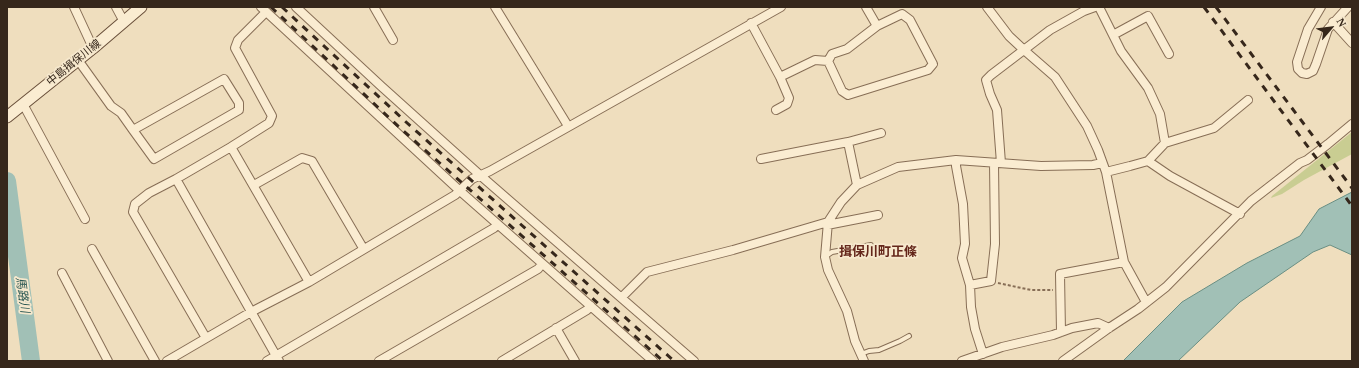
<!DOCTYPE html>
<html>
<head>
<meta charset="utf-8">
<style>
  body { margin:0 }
  #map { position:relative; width:1359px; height:368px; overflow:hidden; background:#efdebe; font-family:"Times New Roman",serif }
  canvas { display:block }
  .frame { position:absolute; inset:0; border:8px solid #36271b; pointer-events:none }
  .north { position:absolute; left:1311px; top:8px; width:40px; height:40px; -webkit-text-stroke:3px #f6e8cd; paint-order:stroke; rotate:62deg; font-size:11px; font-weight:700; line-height:16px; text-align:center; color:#36271b }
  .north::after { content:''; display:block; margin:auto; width:14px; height:18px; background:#36271b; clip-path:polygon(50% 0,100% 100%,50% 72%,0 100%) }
</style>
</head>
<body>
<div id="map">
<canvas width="1359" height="368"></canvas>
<div class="frame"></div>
<div class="north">N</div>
</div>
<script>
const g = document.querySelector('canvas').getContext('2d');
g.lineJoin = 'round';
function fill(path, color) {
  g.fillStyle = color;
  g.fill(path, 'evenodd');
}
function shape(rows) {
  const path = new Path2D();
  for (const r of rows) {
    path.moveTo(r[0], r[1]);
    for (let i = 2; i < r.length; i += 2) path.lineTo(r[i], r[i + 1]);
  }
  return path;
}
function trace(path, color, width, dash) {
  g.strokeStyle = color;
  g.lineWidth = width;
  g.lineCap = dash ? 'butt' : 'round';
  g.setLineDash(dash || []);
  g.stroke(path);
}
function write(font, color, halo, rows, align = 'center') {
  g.font = font + ' "Times New Roman","Noto Sans JP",serif';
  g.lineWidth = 3.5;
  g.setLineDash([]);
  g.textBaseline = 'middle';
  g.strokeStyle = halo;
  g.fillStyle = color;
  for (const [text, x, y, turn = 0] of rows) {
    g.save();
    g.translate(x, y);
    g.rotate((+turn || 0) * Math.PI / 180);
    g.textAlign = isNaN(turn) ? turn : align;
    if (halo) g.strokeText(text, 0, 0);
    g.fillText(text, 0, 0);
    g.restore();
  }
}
fill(shape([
  [1352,132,1352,154,1304,180,1282,194,1271,198,1272,196]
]), '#c9cd92');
const water = shape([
  [1352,192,1352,255,1330,245,1313,252,1240,302,1178,361,1123,361,1182,302,1247,263,1300,236,1319,209,1352,192]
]);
fill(water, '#a1c0b6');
trace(water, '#698e83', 1);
trace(shape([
  [7,181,31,361]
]), '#a1c0b6', 18);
const service = shape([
  [826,256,832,252,871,245],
  [861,354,869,351,879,350,900,341,909,336]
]);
const minor = shape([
  [74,7,93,48],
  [116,7,124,22],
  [261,7,460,191,653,361],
  [296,7,381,86,481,176,694,361],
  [374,7,393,40],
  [495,7,568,126],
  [866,7,877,26],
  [987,7,1009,36,1024,50,1055,77,1087,126,1098,150,1106,172,1124,262,1146,302],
  [1099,7,1121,51,1148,88,1160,114,1165,143,1148,161],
  [1321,7,1308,29,1297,62,1298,69,1302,73,1307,74,1313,71,1316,64,1328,29,1348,7],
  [1333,22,1352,43],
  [751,23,780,77,789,98,787,104,776,110],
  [1113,35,1148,16,1169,54],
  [78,60,111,106,121,113,133,130,154,159,239,110,239,103,224,79,133,130],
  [780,77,815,60,828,61,832,54,847,49,877,26,902,14,910,20,933,64,928,70,848,95,842,91,828,61],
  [23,104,85,219],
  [848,142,857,185],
  [1165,143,1214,128,1248,100],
  [231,147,309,282],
  [761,159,848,142,881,133],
  [956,160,956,166,963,204,965,244,962,258,970,285,971,307,975,329,983,354],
  [1001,163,997,110,990,94,986,80,991,75,1050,30,1084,11,1095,7],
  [1106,172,1130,166,1148,161,1170,176,1240,214],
  [176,179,279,361],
  [254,185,302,158,312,161,363,248],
  [827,225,878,215],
  [92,249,155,361],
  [62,273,108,361],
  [970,285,991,281,995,244,994,163],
  [622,297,647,272,733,250,828,222],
  [556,328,575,361],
  [1061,332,1060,274,1124,262],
  [206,338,133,212,135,204,149,193,176,179,231,147,269,123,272,116,235,48,238,40,266,12],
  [167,361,251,312,309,282,455,195,472,179,490,171,781,7],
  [267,361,494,228,497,225],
  [379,361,538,269,542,264],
  [502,361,587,310,591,306],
  [864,361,855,341,847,311,828,270,825,257,828,222,841,202,857,185,898,167,956,160,1041,166,1093,165,1102,163],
  [962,361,1002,347,1053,335,1072,328,1098,323,1109,328],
  [1063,361,1109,328,1138,309,1166,287,1251,201,1300,163,1307,160,1328,144,1352,124]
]);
const secondary = shape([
  [7,117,93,48,141,7]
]);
trace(service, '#876e56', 6);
trace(minor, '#876e56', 10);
trace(secondary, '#694f3a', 13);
trace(shape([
  [998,283,1031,290,1053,290]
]), '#876e56', 2, [3, 2]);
trace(service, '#faecd1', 4);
trace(minor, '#faecd1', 8);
trace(secondary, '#faecd1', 11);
trace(shape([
  [271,7,399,127,663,361],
  [282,7,406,122,674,361],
  [1204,7,1352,206],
  [1216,7,1352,188]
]), '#36271b', 3, [7, 7]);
write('11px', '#36271b', '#f6e8cd', [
  ["中島揖保川線",74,63,-39]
]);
write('italic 12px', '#2a5752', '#f6e8cd', [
  ["馬路川",22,295,82]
]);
write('bold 13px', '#64261a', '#f6e8cd', [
  ["揖保川町正條",878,253]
]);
</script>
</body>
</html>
